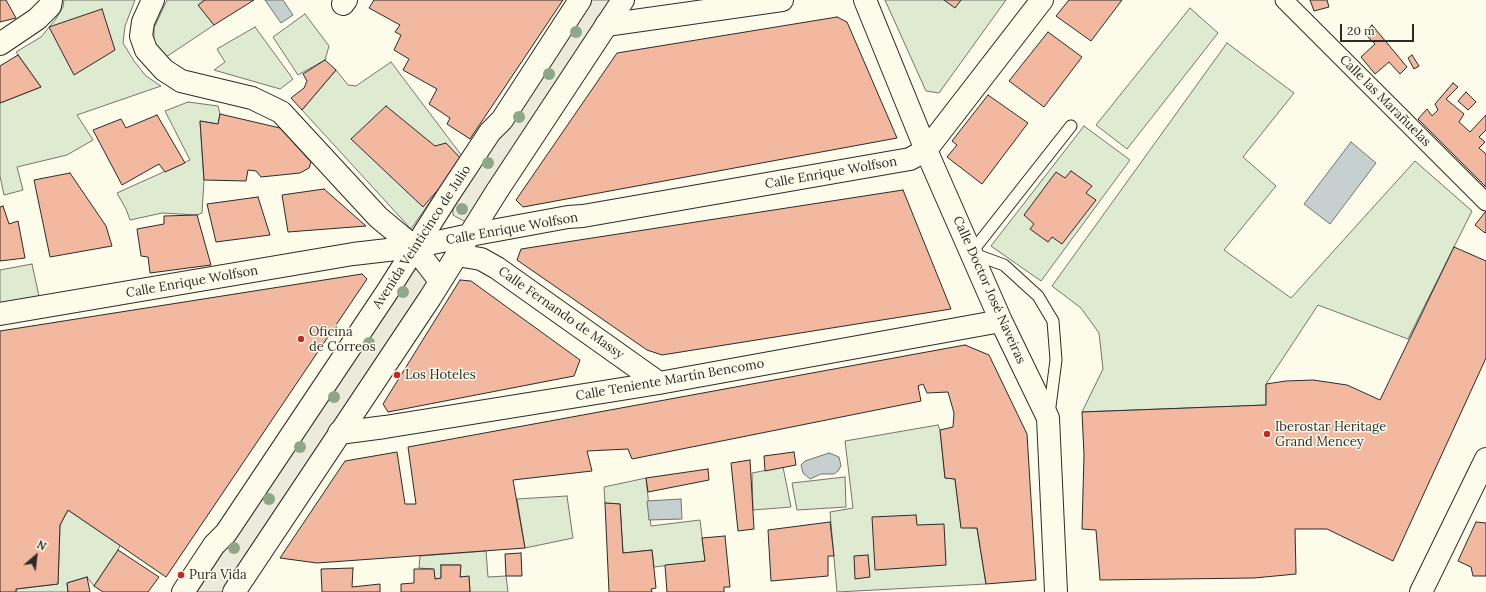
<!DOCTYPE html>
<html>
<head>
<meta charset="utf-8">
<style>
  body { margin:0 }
  #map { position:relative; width:1486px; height:592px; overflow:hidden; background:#fdfbea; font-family:Lora,serif }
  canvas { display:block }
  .north { position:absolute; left:16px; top:536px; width:40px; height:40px; -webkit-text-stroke:3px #fdfbea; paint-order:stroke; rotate:28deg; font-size:11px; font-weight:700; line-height:16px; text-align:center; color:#2b2b2b }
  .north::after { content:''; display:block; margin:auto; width:14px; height:18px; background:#2b2b2b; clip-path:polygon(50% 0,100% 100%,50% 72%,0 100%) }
  .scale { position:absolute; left:1340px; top:24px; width:74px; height:18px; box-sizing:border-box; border:2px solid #2b2b2b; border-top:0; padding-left:5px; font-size:12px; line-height:14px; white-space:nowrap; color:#2b2b2b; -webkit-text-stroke:3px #fdfbea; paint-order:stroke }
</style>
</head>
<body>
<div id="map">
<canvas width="1486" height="592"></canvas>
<div class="north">N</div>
<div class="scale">20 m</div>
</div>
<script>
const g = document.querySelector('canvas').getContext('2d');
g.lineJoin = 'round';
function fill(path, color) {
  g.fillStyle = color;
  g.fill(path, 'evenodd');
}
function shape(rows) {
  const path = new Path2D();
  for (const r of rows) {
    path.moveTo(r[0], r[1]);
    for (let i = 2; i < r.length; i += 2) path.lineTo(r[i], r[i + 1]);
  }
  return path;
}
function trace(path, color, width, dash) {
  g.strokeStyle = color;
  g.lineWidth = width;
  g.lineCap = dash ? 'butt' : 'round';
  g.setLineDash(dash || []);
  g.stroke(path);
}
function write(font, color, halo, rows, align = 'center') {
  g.font = font + ' Lora,serif';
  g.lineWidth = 3;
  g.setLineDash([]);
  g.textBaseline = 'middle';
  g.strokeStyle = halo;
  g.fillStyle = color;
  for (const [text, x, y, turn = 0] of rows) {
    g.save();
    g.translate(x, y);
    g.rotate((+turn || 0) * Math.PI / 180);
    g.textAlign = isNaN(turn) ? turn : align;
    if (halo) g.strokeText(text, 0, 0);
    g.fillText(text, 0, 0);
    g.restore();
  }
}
const green = shape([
  [64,0,135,0,125,26,123,43,134,61,146,76,161,86,77,115,93,140,67,155,17,167,23,190,4,195,0,176,0,103,41,87,16,52,41,37,55,20,63,7,64,0],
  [167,0,205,0,199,5,214,25,166,57,154,41,154,28,167,0],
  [885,0,1006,0,939,93,926,91,885,0],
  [1190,8,1218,33,1127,149,1096,125,1190,8],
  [305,14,329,46,325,60,298,75,273,37,305,14],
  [255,27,293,79,280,89,214,70,225,62,217,49,255,27],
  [1227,43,1294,93,1243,157,1276,186,1224,250,1291,298,1415,161,1472,211,1408,339,1318,305,1266,384,1266,405,1082,412,1103,369,1099,333,1081,308,1052,286,1227,43],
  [391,62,462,156,411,229,302,110,336,70,348,85,356,86,391,62],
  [188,102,218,106,220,114,218,124,200,121,204,180,202,213,197,215,162,213,130,220,126,209,117,193,190,160,165,111,188,102],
  [1084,126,1130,160,1041,281,991,246,1084,126],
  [32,264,39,296,0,304,0,270,32,264],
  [938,425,940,430,945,478,955,479,961,527,977,528,986,584,837,592,830,512,853,508,845,441,938,425],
  [783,467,791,507,753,510,752,473,783,467],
  [845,477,846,507,797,510,792,483,845,477],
  [646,478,651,526,700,520,705,561,654,567,652,550,623,553,620,504,605,503,604,487,646,478],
  [567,496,573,538,525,548,517,499,567,496],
  [68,510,120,545,118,550,94,586,87,577,67,583,68,592,16,592,16,589,58,584,60,525,68,510],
  [486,551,488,577,506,576,508,592,470,592,469,577,460,577,460,565,441,565,441,578,435,579,433,569,419,568,420,556,486,551]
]);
fill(green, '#deebd1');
trace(green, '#74746e', 1);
const parking = shape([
  [590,0,619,0,466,222,453,215,453,206,590,0],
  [419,269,430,276,428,290,226,592,197,592,409,270,419,269]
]);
fill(parking, '#eceadb');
trace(parking, '#74746e', 1);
const water = shape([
  [265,0,283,0,293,15,281,23,265,0],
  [1351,142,1376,163,1330,224,1304,204,1351,142],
  [829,453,839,457,841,466,838,471,834,474,821,474,810,479,803,473,801,465,805,461,829,453],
  [681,499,682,519,649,520,647,501,681,499]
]);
fill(water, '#c7d0d0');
trace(water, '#74746e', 1);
const building = shape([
  [0,0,6,0,16,18,0,22,0,0],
  [205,0,254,0,214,25,198,5,205,0],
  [374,0,563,0,470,139,447,124,450,118,429,104,437,89,403,70,409,59,394,50,401,35,395,32,400,25,369,8,374,0],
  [944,0,961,0,955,8,944,0],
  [1069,0,1122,0,1091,41,1056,16,1069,0],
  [1310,0,1327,0,1329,7,1314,11,1310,0],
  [102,9,115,50,74,75,49,27,102,9],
  [837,17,847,22,897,138,523,207,516,200,617,53,837,17],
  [1372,25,1407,67,1400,74,1389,62,1375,74,1361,57,1375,44,1364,33,1372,25],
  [1048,32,1082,57,1044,107,1009,81,1048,32],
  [18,55,41,87,0,103,0,66,18,55],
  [1412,55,1419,66,1414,69,1408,58,1412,55],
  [325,60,336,70,302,110,291,98,304,88,307,81,303,74,325,60],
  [1453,83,1458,87,1446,99,1464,114,1459,122,1470,132,1486,115,1486,130,1479,137,1485,142,1479,148,1486,154,1486,187,1418,119,1427,109,1432,116,1438,110,1435,104,1453,83],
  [1466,92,1476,102,1468,110,1458,101,1466,92],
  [988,95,1028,123,982,184,947,157,957,145,952,141,988,95],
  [386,106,435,146,446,143,463,161,423,207,351,139,386,106],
  [220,114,280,128,311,162,309,168,300,173,261,177,256,171,248,170,246,181,204,180,200,121,218,124,220,114],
  [157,115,185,163,165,172,159,164,122,185,93,130,121,119,126,128,157,115],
  [1071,171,1092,186,1086,193,1096,200,1062,244,1052,237,1048,242,1030,229,1034,224,1024,215,1056,172,1065,178,1071,171],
  [70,173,106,226,112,246,50,257,34,180,70,173],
  [324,189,366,226,288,232,282,195,324,189],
  [903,190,951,309,662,355,647,350,517,260,521,249,903,190],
  [258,197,270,235,216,242,207,204,258,197],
  [3,206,9,224,18,221,25,258,0,261,0,207,3,206],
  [1486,211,1486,232,1485,233,1475,225,1486,211],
  [197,215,211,265,150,273,148,257,141,256,137,229,164,224,164,216,197,215],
  [1454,247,1486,261,1486,358,1393,561,1327,529,1295,529,1296,574,1254,578,1100,580,1096,530,1082,529,1084,455,1082,412,1266,405,1266,384,1286,381,1313,380,1347,385,1380,400,1454,247],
  [362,274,367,279,166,577,68,510,60,525,58,584,16,589,16,592,0,592,0,331,362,274],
  [460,280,471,281,580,360,574,376,388,412,383,404,460,280],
  [965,345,989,355,1027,434,1036,580,986,584,977,528,961,528,955,479,945,478,940,430,953,427,954,413,948,392,927,393,923,384,918,386,921,401,632,459,628,449,587,451,592,471,513,480,525,548,317,563,280,558,345,461,397,452,405,504,416,504,408,447,965,345],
  [794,452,796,465,765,471,764,456,794,452],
  [750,460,754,529,738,531,731,463,750,460],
  [708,469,709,480,648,492,646,478,708,469],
  [605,503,620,504,623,553,652,550,656,588,651,589,652,592,609,592,605,503],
  [916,515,917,525,944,524,946,565,875,570,872,517,916,515],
  [830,522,834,556,828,556,828,576,771,581,768,530,830,522],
  [1476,522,1486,523,1486,576,1473,576,1471,567,1458,561,1476,522],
  [725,536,730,587,724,587,724,592,667,592,665,565,705,561,702,538,725,536],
  [118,550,159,577,148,592,103,592,94,586,118,550],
  [521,553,522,576,506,576,505,554,521,553],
  [868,555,870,577,855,579,854,556,868,555],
  [441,565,461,565,460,577,469,576,470,592,401,592,401,584,414,583,414,569,434,569,435,579,441,578,441,565],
  [353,568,352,587,380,584,380,592,322,592,321,569,353,568],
  [87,577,90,592,68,592,67,583,87,577]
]);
fill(building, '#f2b8a0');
trace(building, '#2b2b2b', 1);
const service = shape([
  [1049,414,1056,360,1053,321,1038,296,1004,265,971,253,1071,126]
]);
const pedestrian = shape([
  [1284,0,1486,202]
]);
const minor = shape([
  [153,0,143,22,141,36,146,50,164,70,181,81,252,98,281,112,378,217,414,247,440,281],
  [865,0,926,150,1001,321,1048,418,1056,592],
  [343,4,346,0],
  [606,25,782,0],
  [0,44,37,19,50,6,51,0],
  [457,255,481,259,497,268,659,383],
  [0,314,353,254,414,247,470,235,568,217,583,216,910,159,926,150,1042,0],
  [339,433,385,427,659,383,1001,321],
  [1421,592,1486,459]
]);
const tertiary = shape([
  [183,592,214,545,226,533,387,292,447,197,490,132,502,120,580,0],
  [234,592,430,298,497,191,623,0]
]);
trace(service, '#2b2b2b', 13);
trace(pedestrian, '#2b2b2b', 19);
trace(minor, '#2b2b2b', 24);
trace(tertiary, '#2b2b2b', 24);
trace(service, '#fdfbea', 11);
trace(pedestrian, '#fdfbea', 17);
trace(minor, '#fdfbea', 22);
trace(tertiary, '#fdfbea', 22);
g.fillStyle = '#8ea78a';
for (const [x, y] of [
  [576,32],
  [549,74],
  [519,117],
  [488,163],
  [462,209],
  [403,292],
  [369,343],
  [334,397],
  [300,447],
  [269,499],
  [234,548]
]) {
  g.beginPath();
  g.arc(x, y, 6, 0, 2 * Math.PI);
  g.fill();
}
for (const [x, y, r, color] of [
  [301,339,4,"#c62828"],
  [397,375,4,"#c62828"],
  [1267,434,4,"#c62828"],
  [181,575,4,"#c62828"]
]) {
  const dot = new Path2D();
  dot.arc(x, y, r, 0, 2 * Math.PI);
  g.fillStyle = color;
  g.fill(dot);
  trace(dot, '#fdfbea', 1.5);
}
write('13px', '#2b2b2b', '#fdfbea', [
  ["Calle las Marañuelas",1385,101,45],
  ["Calle Enrique Wolfson",831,173,-10],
  ["Calle Enrique Wolfson",512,229,-10],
  ["Avenida Veinticinco de Julio",422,237,-57],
  ["Calle Enrique Wolfson",192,282,-10],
  ["Calle Doctor José Naveiras",989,290,66],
  ["Calle Fernando de Massy",561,313,35],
  ["Calle Teniente Martín Bencomo",670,380,-10]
]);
write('13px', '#2b2b2b', '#fdfbea', [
  ["Oficina",309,332],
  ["de Correos",309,347],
  ["Los Hoteles",405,375],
  ["Iberostar Heritage",1275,427],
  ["Grand Mencey",1275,442],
  ["Pura Vida",189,575]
], 'left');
</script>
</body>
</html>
